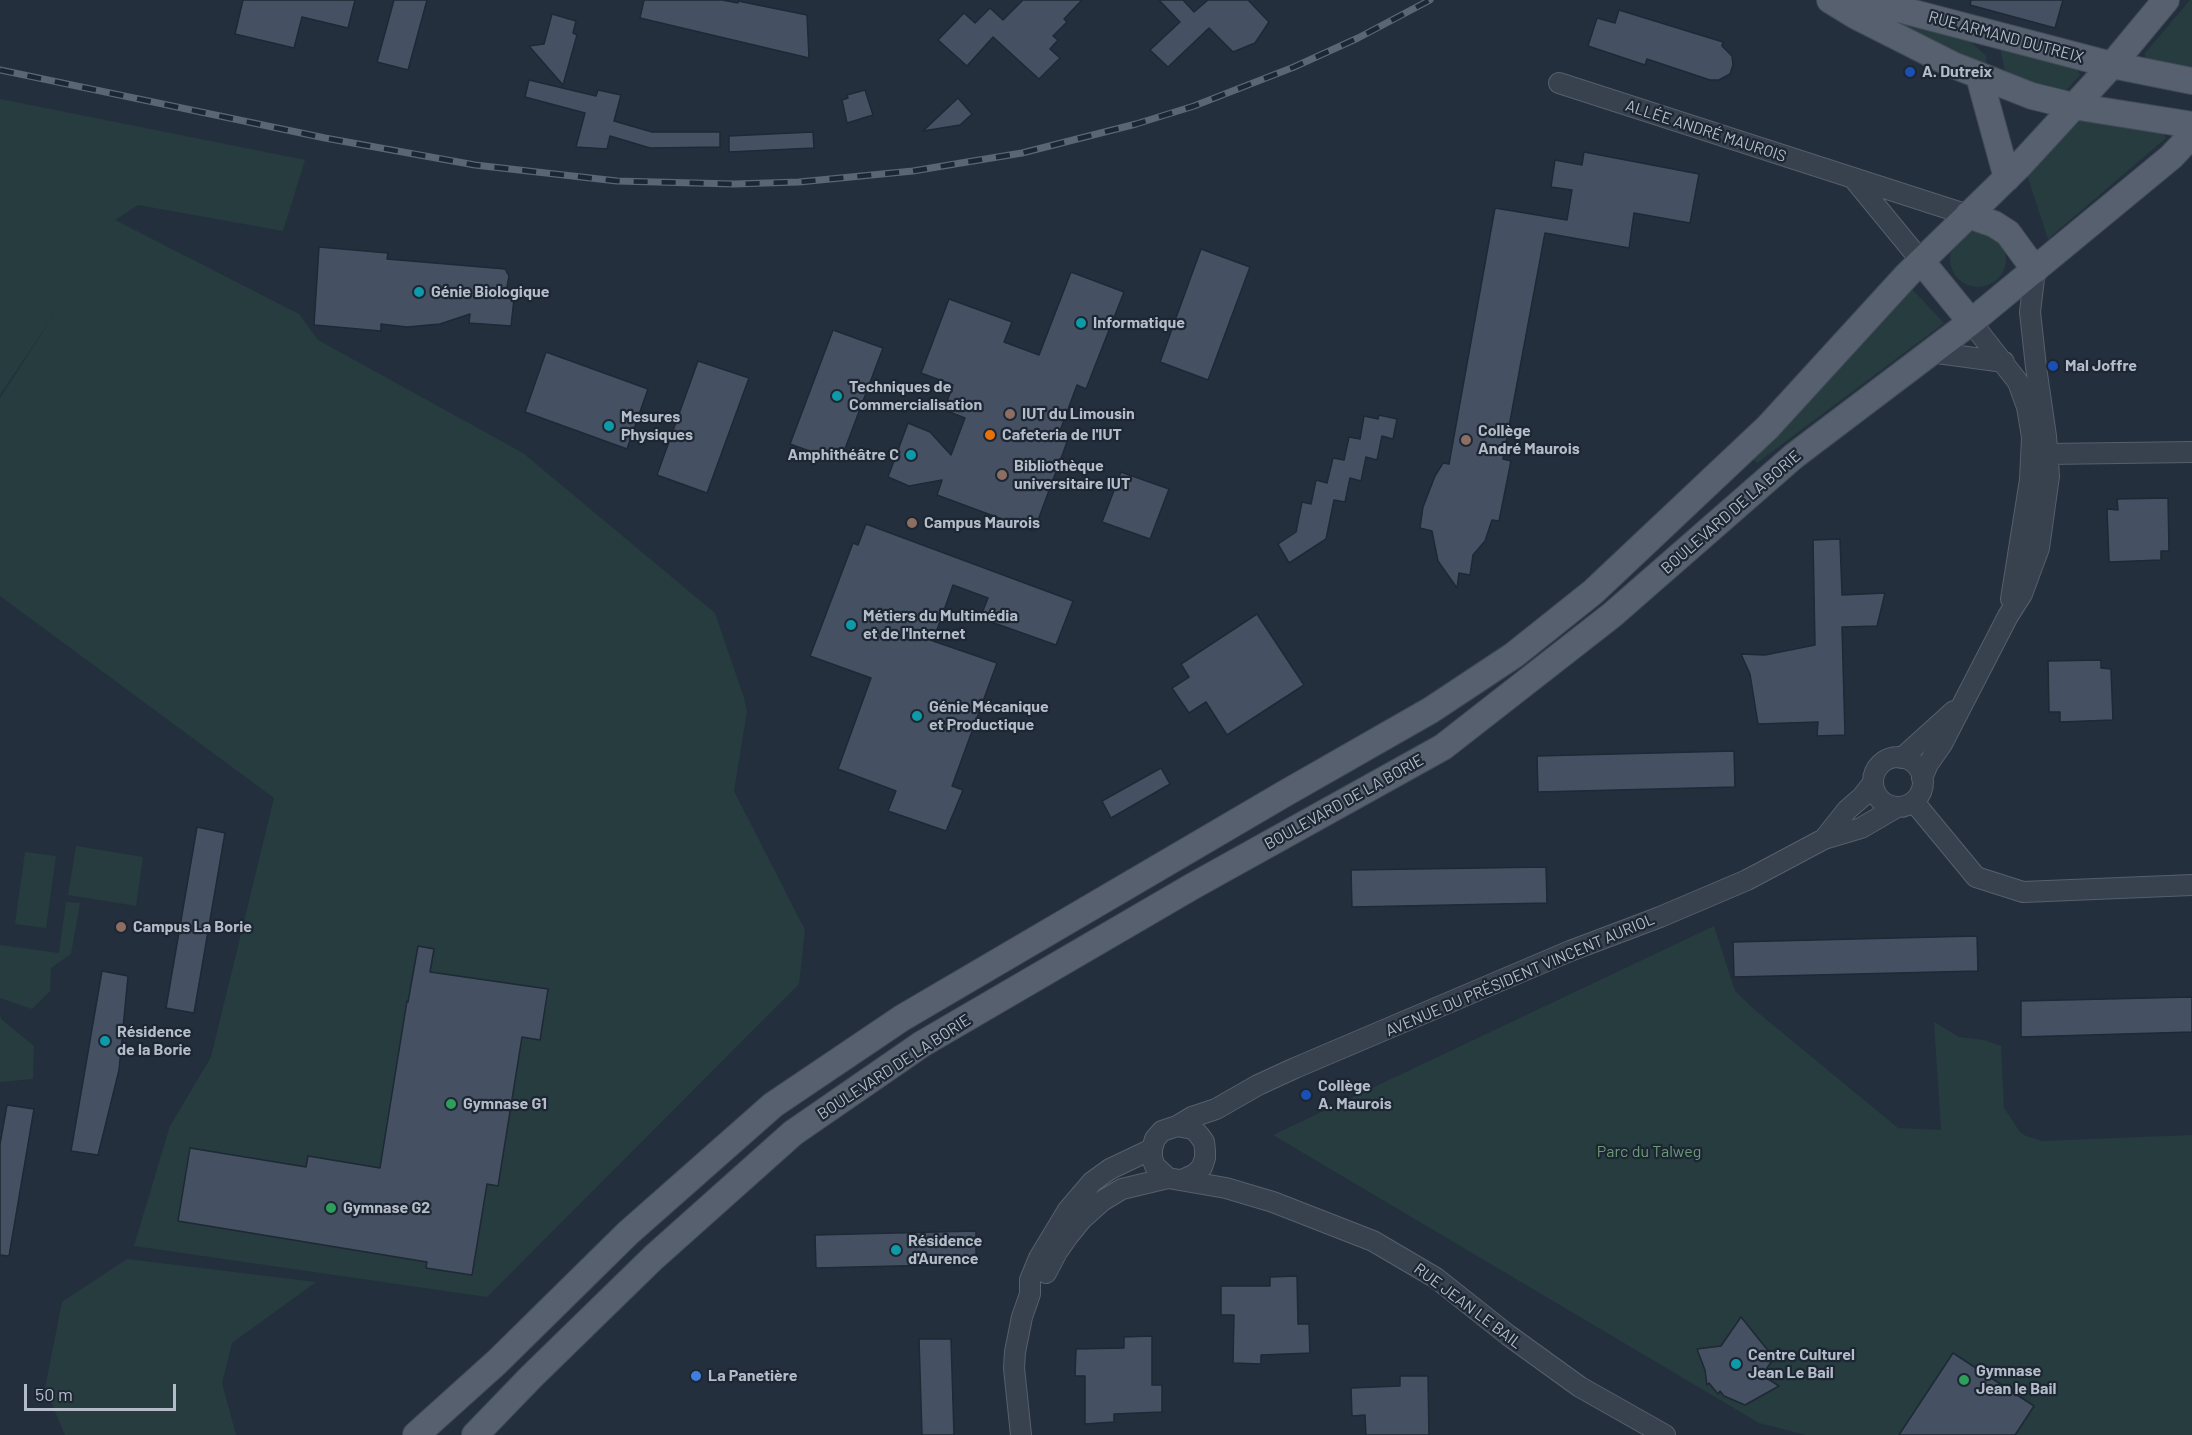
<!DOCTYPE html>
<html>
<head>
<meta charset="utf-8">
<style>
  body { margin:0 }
  #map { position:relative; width:2192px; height:1435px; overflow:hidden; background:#242f3e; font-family:Barlow,sans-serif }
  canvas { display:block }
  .scale { position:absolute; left:24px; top:1384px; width:152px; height:27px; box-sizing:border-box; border:3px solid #b4bcc9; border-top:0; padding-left:8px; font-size:18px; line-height:21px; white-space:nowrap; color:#b4bcc9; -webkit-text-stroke:4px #1d2633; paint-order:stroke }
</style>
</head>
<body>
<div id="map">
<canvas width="2192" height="1435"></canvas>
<div class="scale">50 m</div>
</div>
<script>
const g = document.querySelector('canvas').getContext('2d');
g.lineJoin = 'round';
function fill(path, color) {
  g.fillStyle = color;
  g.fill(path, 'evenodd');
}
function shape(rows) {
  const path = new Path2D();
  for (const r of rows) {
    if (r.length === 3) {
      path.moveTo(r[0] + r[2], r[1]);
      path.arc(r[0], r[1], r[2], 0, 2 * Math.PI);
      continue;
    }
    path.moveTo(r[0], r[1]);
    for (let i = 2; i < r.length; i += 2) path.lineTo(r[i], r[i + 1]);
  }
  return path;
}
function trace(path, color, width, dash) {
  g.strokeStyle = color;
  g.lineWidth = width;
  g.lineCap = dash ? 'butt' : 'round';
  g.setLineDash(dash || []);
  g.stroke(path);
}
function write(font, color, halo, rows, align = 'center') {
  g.font = font + ' Barlow,sans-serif';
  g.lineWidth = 4.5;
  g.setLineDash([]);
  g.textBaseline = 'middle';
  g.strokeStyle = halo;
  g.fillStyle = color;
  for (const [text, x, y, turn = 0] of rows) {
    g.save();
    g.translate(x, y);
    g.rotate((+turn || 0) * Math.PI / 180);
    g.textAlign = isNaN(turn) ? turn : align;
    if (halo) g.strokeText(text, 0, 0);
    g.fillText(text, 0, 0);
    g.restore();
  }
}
fill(shape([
  [2190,0,2192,0,2192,69,2145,60,2145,53],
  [1884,15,1971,42,1986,56,1987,70,1881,21],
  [2000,48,2076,67,2080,75,2064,93,2006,76],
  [0,99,305,160,283,231,138,205,115,220,299,314,318,340,523,453,715,613,744,698,747,711,734,791,805,930,799,984,487,1297,134,1246,170,1126,211,1057,274,798,0,596,0,398,55,313,0,395],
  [2084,117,2161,131,2166,138,2048,239,2026,172],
  [1978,259,28],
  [1912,289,1944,323,1757,463,1753,459],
  [76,846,143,857,136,906,68,895],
  [25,852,56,856,46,928,15,924],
  [66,902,80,903,71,954,51,968,50,991,32,1009,0,998,0,945,59,953],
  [1714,926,1735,991,1756,1011,1898,1128,1941,1130,1934,1022,1959,1037,1984,1040,2001,1046,2004,1108,2020,1132,2026,1136,2042,1141,2192,1135,2192,1435,1806,1435,1759,1423,1273,1135],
  [0,1014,1,1019,34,1046,33,1079,0,1082],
  [127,1259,316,1282,232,1343,222,1383,236,1435,65,1435,45,1388,62,1302]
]), '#263c3f');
const building = shape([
  [243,0,355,0,348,28,302,17,294,48,235,34,243,0],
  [394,0,427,0,408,70,377,62,394,0],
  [644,0,722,0,738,3,738,1,807,15,809,58,640,18,644,0],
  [1023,0,1082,0,1064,19,1067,22,1053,36,1058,40,1050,49,1060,58,1039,79,993,37,967,66,938,40,964,13,975,23,990,8,1003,20,1023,0],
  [1159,0,1183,0,1194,12,1208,0,1248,0,1269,22,1255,43,1233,52,1209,28,1168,67,1150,50,1180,22,1159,0],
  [1971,0,2063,0,2055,28,1970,5,1971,0],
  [1619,10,1723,42,1722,46,1732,56,1733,65,1730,74,1719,80,1710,80,1647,59,1645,65,1588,46,1597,18,1615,23,1619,10],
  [552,14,576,21,573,33,577,35,563,85,529,46,544,44,552,14],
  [529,80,596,96,598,90,621,95,614,121,652,132,720,132,720,147,650,148,610,136,607,149,576,147,585,113,525,97,529,80],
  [865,90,873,115,847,123,842,100,848,98,847,95,865,90],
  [958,98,972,114,960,125,923,131,958,98],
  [813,132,814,148,729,152,729,136,813,132],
  [1584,152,1699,174,1690,223,1634,213,1629,248,1545,233,1503,459,1511,461,1499,521,1492,520,1485,541,1473,555,1470,575,1459,573,1457,588,1438,561,1432,531,1420,528,1423,507,1435,476,1443,463,1449,464,1495,208,1567,220,1572,190,1551,187,1555,160,1582,165,1584,152],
  [319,247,388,253,387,259,505,269,509,276,505,298,514,299,511,326,469,323,470,314,440,324,407,327,381,324,381,331,314,325,319,247],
  [1201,249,1250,267,1208,380,1160,362,1201,249],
  [1071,272,1124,292,1086,389,1077,385,1060,431,1070,434,1034,531,937,495,942,480,909,486,888,477,908,423,930,432,951,455,965,418,944,410,953,385,921,373,949,299,1012,322,1004,342,1039,355,1071,272],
  [833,330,883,348,840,462,790,444,833,330],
  [546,352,648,389,627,449,525,412,546,352],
  [698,361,749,378,707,493,657,475,698,361],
  [1379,415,1397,419,1393,439,1382,436,1377,460,1366,457,1361,481,1350,478,1345,502,1334,500,1326,539,1289,563,1278,544,1296,532,1302,502,1311,504,1316,480,1327,483,1333,458,1344,460,1349,437,1360,439,1364,416,1378,419,1379,415],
  [1121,472,1169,489,1150,539,1102,522,1121,472],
  [2168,498,2169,551,2161,551,2161,560,2109,562,2107,509,2118,510,2117,499,2168,498],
  [866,524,1073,601,1056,645,980,618,988,598,953,585,933,641,997,663,952,786,963,790,946,831,888,811,896,791,838,769,871,678,810,656,853,543,858,545,866,524],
  [1840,539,1842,595,1885,593,1877,626,1842,627,1845,735,1817,736,1818,722,1758,724,1750,674,1741,654,1765,655,1815,645,1813,540,1840,539],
  [1257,614,1304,685,1227,735,1206,702,1189,713,1172,688,1189,677,1181,664,1257,614],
  [2101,660,2101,668,2111,669,2113,720,2060,722,2060,712,2049,712,2048,661,2101,660],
  [1734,751,1735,787,1538,792,1537,756,1734,751],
  [1161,768,1170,784,1111,818,1102,801,1161,768],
  [197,827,225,833,194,1013,166,1008,197,827],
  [1546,867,1547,903,1352,907,1351,870,1546,867],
  [1977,936,1978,971,1734,977,1733,942,1977,936],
  [418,946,434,949,430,972,548,989,540,1040,522,1037,498,1186,487,1184,472,1275,426,1268,427,1262,178,1221,190,1148,306,1167,308,1156,380,1168,407,1001,408,1002,418,946],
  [102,971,128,976,119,1070,98,1155,71,1151,102,971],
  [2192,997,2192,1032,2021,1037,2021,1001,2192,997],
  [7,1105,34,1109,9,1256,0,1255,0,1144,7,1105],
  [976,1231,976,1264,816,1268,815,1235,976,1231],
  [1297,1276,1298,1324,1309,1324,1310,1353,1261,1355,1261,1364,1233,1363,1234,1315,1221,1315,1221,1286,1270,1286,1270,1277,1297,1276],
  [1741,1317,1774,1358,1762,1375,1779,1386,1745,1405,1724,1396,1720,1391,1718,1394,1709,1383,1707,1385,1705,1370,1697,1349,1721,1346,1741,1317],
  [1152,1336,1152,1385,1162,1385,1162,1412,1114,1414,1114,1422,1085,1424,1085,1376,1075,1376,1076,1349,1124,1348,1124,1337,1152,1336],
  [919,1339,951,1339,954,1435,922,1435,919,1339],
  [1953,1353,2034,1406,2015,1435,1899,1435,1953,1353],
  [1400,1376,1428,1376,1429,1435,1366,1435,1365,1415,1352,1416,1351,1388,1400,1386,1400,1376]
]);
fill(building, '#455162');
trace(building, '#1f2835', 1.5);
const minor = shape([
  [1559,83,1968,215],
  [1853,178,1922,262],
  [1971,322,2018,382,2027,407,2032,437,2030,480,2011,599],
  [1930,352,2004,362],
  [2048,454,2192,452],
  [1898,782,25],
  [1902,758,1954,711],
  [1922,778,1928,764,1942,744,2008,616,2022,594,2039,548,2049,476,2046,436,2036,367,2030,312,2035,270],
  [1914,802,1976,877,2023,892,2192,885],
  [1824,839,1847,810,1862,797,1873,783],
  [1177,1126,1192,1117,1216,1109,1258,1085,1295,1068,1570,951,1660,917,1747,880,1824,839,1861,828,1897,807],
  [1182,1180,1195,1174,1202,1167,1205,1158,1205,1150,1204,1142,1199,1135,1193,1129,1177,1126,1162,1131,1155,1139,1152,1149,1152,1158,1155,1166,1168,1178,1226,1188,1273,1202,1373,1241,1436,1278,1508,1335,1580,1387,1665,1435],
  [1046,1273,1057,1252,1069,1235,1082,1219,1102,1201,1122,1189,1168,1178],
  [1021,1435,1014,1368,1015,1352,1022,1317,1030,1294,1030,1280,1039,1258,1068,1210,1092,1182,1110,1169,1152,1149]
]);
const major = shape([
  [1830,0,1856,16,1953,65,2032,96,2073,106,2192,125],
  [1864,0,2112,65,2192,81],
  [1979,76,2007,178],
  [1968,215,1994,224,2008,233,2035,270],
  [1922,262,1971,322],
  [416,1435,497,1362,628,1233,773,1105,902,1018,1284,794,1431,710,1514,655,1593,592,1768,427,1907,275,2019,166,2112,65,2166,0],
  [475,1435,531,1377,653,1258,793,1133,922,1044,1193,886,1443,747,1612,615,1794,456,1971,322,2171,157,2192,135]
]);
trace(minor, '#565f6c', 22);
trace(major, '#414a57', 28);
trace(minor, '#38414e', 20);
trace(major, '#56606e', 26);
const rail = shape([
  [0,70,325,138,475,165,617,181,734,184,799,182,913,171,967,162,1022,153,1136,124,1194,106,1294,67,1358,38,1430,0]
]);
trace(rail, '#5a6575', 7);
trace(rail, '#1d2633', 4.5, [14]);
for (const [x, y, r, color] of [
  [1910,72,6,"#1a4fb4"],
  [419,292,6,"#0f9aa8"],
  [1081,323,6,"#0f9aa8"],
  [2053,366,6,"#1a4fb4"],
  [837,396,6,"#0f9aa8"],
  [1010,414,6,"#8d6e63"],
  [609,426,6,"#0f9aa8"],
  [990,435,6,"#e8710a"],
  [1466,440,6,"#8d6e63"],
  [911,455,6,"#0f9aa8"],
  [1002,475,6,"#8d6e63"],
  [912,523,6,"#8d6e63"],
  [851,625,6,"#0f9aa8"],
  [917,716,6,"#0f9aa8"],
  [121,927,6,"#8d6e63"],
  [105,1041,6,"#0f9aa8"],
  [1306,1095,6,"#1a4fb4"],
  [451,1104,6,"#2e9e5b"],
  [331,1208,6,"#2e9e5b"],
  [896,1250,6,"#0f9aa8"],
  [1736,1364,6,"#0f9aa8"],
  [696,1376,6,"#3f7fe0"],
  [1964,1380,6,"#2e9e5b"]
]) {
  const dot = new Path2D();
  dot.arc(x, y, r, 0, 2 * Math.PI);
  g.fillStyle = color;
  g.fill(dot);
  trace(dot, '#1d2633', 2);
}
write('16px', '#b4bcc9', '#1d2633', [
  ["RUE ARMAND DUTREIX",2006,37,15],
  ["ALLÉE ANDRÉ MAUROIS",1706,131,18],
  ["BOULEVARD DE LA BORIE",1731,512,-41],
  ["BOULEVARD DE LA BORIE",1344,802,-29],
  ["AVENUE DU PRÉSIDENT VINCENT AURIOL",1520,975,-23],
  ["BOULEVARD DE LA BORIE",894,1067,-33],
  ["RUE JEAN LE BAIL",1468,1306,37]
]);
write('bold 16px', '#b4bcc9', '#1d2633', [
  ["A. Dutreix",1922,72],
  ["Génie Biologique",431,292],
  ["Informatique",1093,323],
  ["Mal Joffre",2065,366],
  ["Techniques de",849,387],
  ["Commercialisation",849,405],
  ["IUT du Limousin",1022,414],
  ["Mesures",621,417],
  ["Physiques",621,435],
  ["Collège",1478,431],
  ["André Maurois",1478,449],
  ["Cafeteria de l'IUT",1002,435],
  ["Amphithéâtre C",899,455,"right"],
  ["Bibliothèque",1014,466],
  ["universitaire IUT",1014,484],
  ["Campus Maurois",924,523],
  ["Métiers du Multimédia",863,616],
  ["et de l'Internet",863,634],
  ["Génie Mécanique",929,707],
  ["et Productique",929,725],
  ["Campus La Borie",133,927],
  ["Résidence",117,1032],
  ["de la Borie",117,1050],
  ["Collège",1318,1086],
  ["A. Maurois",1318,1104],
  ["Gymnase G1",463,1104],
  ["Gymnase G2",343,1208],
  ["Résidence",908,1241],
  ["d'Aurence",908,1259],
  ["Centre Culturel",1748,1355],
  ["Jean Le Bail",1748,1373],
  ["Gymnase",1976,1371],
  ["Jean le Bail",1976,1389],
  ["La Panetière",708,1376]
], 'left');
write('16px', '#6b9a76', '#1d2633', [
  ["Parc du Talweg",1649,1152]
]);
</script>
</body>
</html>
